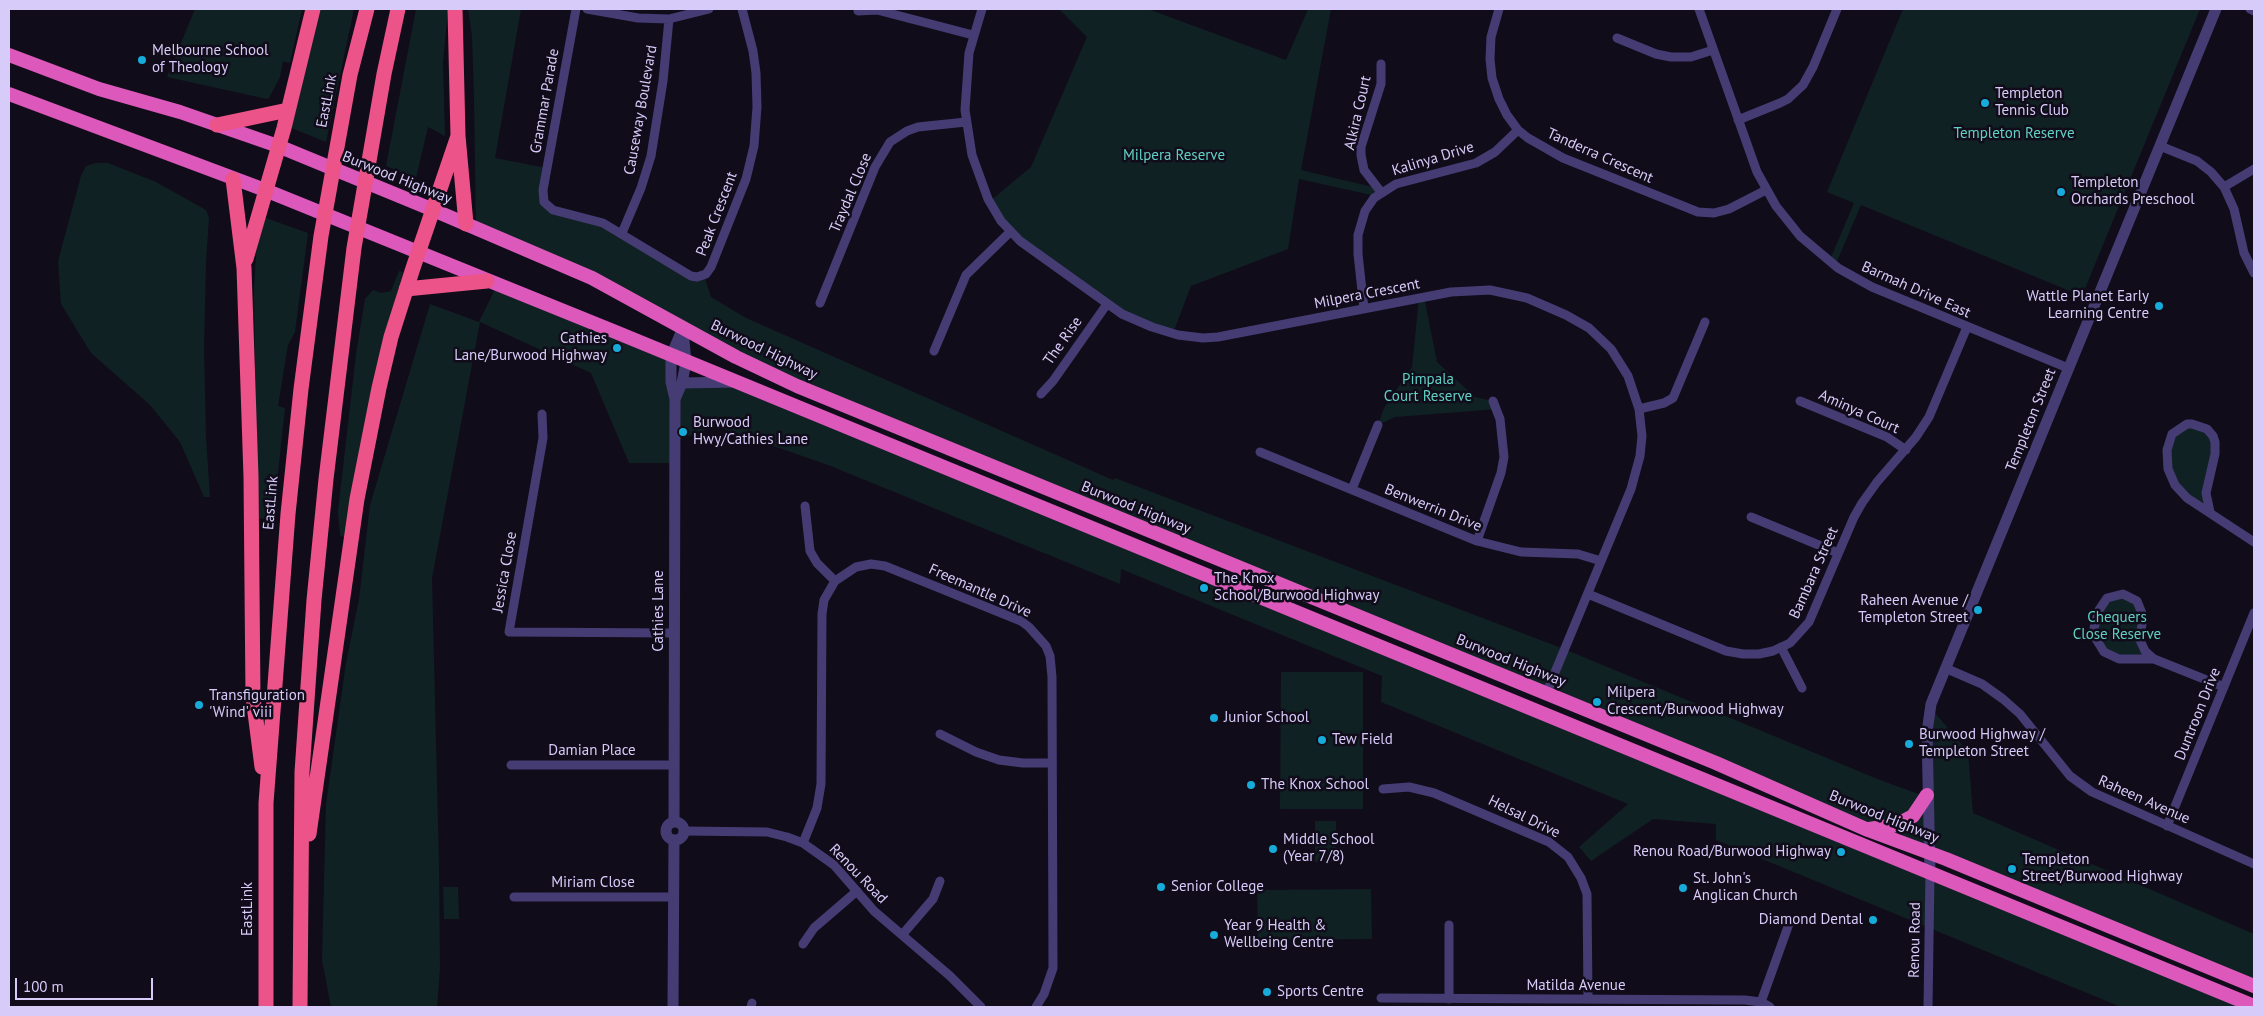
<!DOCTYPE html>
<html>
<head>
<meta charset="utf-8">
<style>
  body { margin:0 }
  #map { position:relative; width:2263px; height:1016px; overflow:hidden; background:#110c1a; font-family:"PT Sans",sans-serif }
  canvas { display:block }
  .frame { position:absolute; inset:0; border:10px solid #d7cbf9; pointer-events:none }
  .scale { position:absolute; left:15px; top:978px; width:138px; height:22px; box-sizing:border-box; border:2px solid #d7cbf9; border-top:0; padding-left:6px; font-size:15px; line-height:18px; white-space:nowrap; color:#d7cbf9; -webkit-text-stroke:4px #110c1a; paint-order:stroke }
</style>
</head>
<body>
<div id="map">
<canvas width="2263" height="1016"></canvas>
<div class="frame"></div>
<div class="scale">100 m</div>
</div>
<script>
const g = document.querySelector('canvas').getContext('2d');
g.lineJoin = 'round';
function fill(path, color) {
  g.fillStyle = color;
  g.fill(path, 'evenodd');
}
function shape(rows) {
  const path = new Path2D();
  for (const r of rows) {
    if (r.length === 3) {
      path.moveTo(r[0] + r[2], r[1]);
      path.arc(r[0], r[1], r[2], 0, 2 * Math.PI);
      continue;
    }
    path.moveTo(r[0], r[1]);
    for (let i = 2; i < r.length; i += 2) path.lineTo(r[i], r[i + 1]);
  }
  return path;
}
function trace(path, color, width, dash) {
  g.strokeStyle = color;
  g.lineWidth = width;
  g.lineCap = dash ? 'butt' : 'round';
  g.setLineDash(dash || []);
  g.stroke(path);
}
function write(font, color, halo, rows, align = 'center') {
  g.font = font + ' "PT Sans",sans-serif';
  g.lineWidth = 5;
  g.setLineDash([]);
  g.textBaseline = 'middle';
  g.strokeStyle = halo;
  g.fillStyle = color;
  for (const [text, x, y, turn = 0] of rows) {
    g.save();
    g.translate(x, y);
    g.rotate((+turn || 0) * Math.PI / 180);
    g.textAlign = isNaN(turn) ? turn : align;
    if (halo) g.strokeText(text, 0, 0);
    g.fillText(text, 0, 0);
    g.restore();
  }
}
fill(shape([
  [195,9,302,9,290,63,283,61,280,77,269,98,267,99,167,77],
  [318,9,354,9,326,142,289,127],
  [416,9,448,9,443,62,445,136,428,127,416,178,386,166],
  [468,9,521,9,495,158,547,168,546,205,595,220,691,275,704,275,711,297,746,318,1113,480,1115,478,1564,649,1880,780,1927,797,1930,707,1968,752,1973,813,2254,934,2254,984,718,348,476,228,474,98,472,36],
  [1059,9,1148,9,1286,60,1308,9,1331,9,1301,170,1377,188,1376,196,1299,179,1288,249,1191,286,1173,333,1139,322,1020,241,990,201,1031,167,1087,37],
  [1903,9,2200,9,2082,296,1861,205,1835,266,1829,262,1854,203,1827,192],
  [96,163,108,163,156,182,206,210,209,218,206,262,204,349,206,438,210,497,204,497,180,442,150,405,91,353,61,304,58,261,81,176,86,166],
  [263,217,308,233,295,332,288,345,278,406,285,408,272,527,269,527,267,518,257,519,254,290,257,239],
  [399,271,403,272,375,372,345,537,340,536,338,511,356,354,365,299,373,290,381,293,391,291],
  [497,285,671,356,671,382,735,382,2254,1007,2121,1007,1716,840,1716,824,1653,819,1591,861,1579,847,1628,804,1381,702,1382,676,1121,569,1120,584,828,465,716,426,675,441,674,463,629,463,591,373,480,322,432,578,439,865,440,968,437,1007,331,1007,322,960,326,804,346,663,359,599,370,505,430,304,479,322],
  [1424,297,1437,362,1475,397,1493,401,1498,409,1395,417,1378,425,1384,408,1412,367,1419,298],
  [2187,424,2213,436,2206,489,2210,511,2195,504,2168,469,2172,434],
  [2115,595,2139,604,2140,633,2153,659,2128,660,2101,649,2097,615],
  [1281,672,1363,672,1363,809,1280,809],
  [1315,821,1336,821,1336,862,1315,862],
  [443,887,458,887,459,919,444,919],
  [1371,889,1372,939,1258,940,1257,890]
]), '#102123');
trace(shape([
  [576,9,543,190,544,202,553,210,603,223,691,276,697,277,706,274,711,267,746,179,754,146,757,107,756,73,753,51,742,9],
  [587,9,638,18,669,19,709,9],
  [982,9,969,53,965,110,972,155,988,199,1001,221,1020,241,1122,314,1152,327,1178,335,1203,338,1218,337,1451,292,1490,290,1527,298,1566,315,1589,328,1611,349,1628,376,1639,409,1642,436,1640,456,1631,489,1546,694],
  [1499,9,1491,37,1490,59,1492,78,1499,99,1507,115,1518,130,1528,138,1563,158,1698,212,1714,213,1729,209,1766,190],
  [1699,9,1757,172,1776,206,1800,236,1838,268,1872,287,2068,368],
  [2250,9,2254,11],
  [858,11,877,10,973,35],
  [1617,38,1656,54,1671,57,1691,57,1713,50],
  [1381,64,1381,84,1361,147,1361,155,1364,170,1381,192],
  [1738,120,1780,103,1788,99,1803,85,1813,67,1837,9],
  [2160,146,2197,161,2211,172,2224,187,2234,209,2244,253,2254,273],
  [2224,187,2254,169],
  [622,233,641,188,651,156,663,81,669,19],
  [820,303,875,167,890,142,907,131,918,127,966,122],
  [1364,309,1358,254,1358,235,1365,211,1374,198,1396,184,1476,163,1495,152,1518,130],
  [934,351,966,275,1010,232],
  [1041,394,1053,381,1107,304],
  [1800,401,1887,437,1906,450],
  [1639,409,1664,403,1673,398,1705,322],
  [542,414,543,438,509,632,674,633],
  [1260,452,1477,541,1521,552,1578,554,1601,561],
  [1352,489,1378,425],
  [805,506,810,551,817,563,835,581],
  [2210,512,2206,493,2215,454,2215,442,2213,436,2207,429,2192,424,2187,424,2172,434,2167,450,2168,469,2175,485,2187,498,2254,542],
  [1751,517,1838,553],
  [1477,541,1501,473,1504,457,1500,419,1493,401],
  [1588,594,1726,651,1743,654,1759,654,1773,651,1790,643,1809,622,1854,517,1862,503,1877,482,1916,437,1929,417,1967,327],
  [1781,647,1802,688],
  [2154,659,2145,651,2140,640,2143,616,2137,601,2123,594,2107,598,2099,610,2094,628,2096,639,2104,652,2119,659,2154,659,2224,687],
  [1945,668,1982,684,2003,699,2020,714,2070,776,2092,792,2254,864],
  [940,734,976,752,999,760,1023,763,1052,763],
  [511,765,674,765],
  [1383,789,1409,787,1434,793,1549,842,1568,857,1581,878,1587,894,1588,999],
  [2167,826,2254,613],
  [684,831,767,832,787,837,803,843,834,865,874,911,950,976,981,1007],
  [803,843,817,808,821,784,822,614,824,600,835,581,856,567,871,564,885,566,1021,621,1029,627,1046,646,1050,656,1052,677,1053,968,1044,994,1036,1007],
  [514,897,673,897],
  [902,935,933,899,940,881],
  [803,944,814,928,857,891],
  [1381,998,1745,1000,1761,1002,1770,1007],
  [1449,999,1449,925],
  [1761,1002,1790,921],
  [751,1007,752,1003],
  [1928,1007,1930,873]
]), '#463c74', 9);
trace(shape([
  [682,383,736,382],
  [675,399,682,383,686,362,683,330],
  [674,822,675,399,671,382,671,356,683,328],
  [675,831,9],
  [1930,873,1927,732,1931,704,2216,9],
  [673,1007,674,840]
]), '#463c74', 11);
trace(shape([
  [9,55,99,89,180,112,278,146,431,209,592,278,736,357,797,386,1716,763,1868,830,1946,859,2254,986],
  [9,94,265,190,618,333,2254,1006],
  [1869,829,1896,825,1913,816,1927,795]
]), '#dc58bb', 14);
trace(shape([
  [455,9,458,136,466,224],
  [217,125,288,110],
  [233,179,244,268,251,477,253,697,262,767],
  [246,259,284,128,313,9],
  [406,289,487,281],
  [309,834,357,499,379,388,391,337,413,268,458,136],
  [266,1007,266,803,288,514,301,389,321,236,350,75,367,9],
  [300,1007,302,772,314,600,326,479,354,248,384,74,398,9]
]), '#ec5388', 15);
for (const [x, y, r, color] of [
  [142,60,5,"#17abd9"],
  [1985,103,5,"#17abd9"],
  [2061,192,5,"#17abd9"],
  [2159,306,5,"#17abd9"],
  [617,348,5,"#17abd9"],
  [683,432,5,"#17abd9"],
  [1204,588,5,"#17abd9"],
  [1978,610,5,"#17abd9"],
  [1597,702,5,"#17abd9"],
  [199,705,5,"#17abd9"],
  [1214,718,5,"#17abd9"],
  [1322,740,5,"#17abd9"],
  [1909,744,5,"#17abd9"],
  [1251,785,5,"#17abd9"],
  [1273,849,5,"#17abd9"],
  [1841,852,5,"#17abd9"],
  [2012,869,5,"#17abd9"],
  [1161,887,5,"#17abd9"],
  [1683,888,5,"#17abd9"],
  [1873,920,5,"#17abd9"],
  [1214,935,5,"#17abd9"],
  [1267,992,5,"#17abd9"]
]) {
  const dot = new Path2D();
  dot.arc(x, y, r, 0, 2 * Math.PI);
  g.fillStyle = color;
  g.fill(dot);
  trace(dot, '#110c1a', 2);
}
write('15px', '#d7cbf9', '#110c1a', [
  ["Melbourne School",152,51],
  ["of Theology",152,68],
  ["Templeton",1995,94],
  ["Tennis Club",1995,111],
  ["Templeton",2071,183],
  ["Orchards Preschool",2071,200],
  ["Wattle Planet Early",2149,297,"right"],
  ["Learning Centre",2149,314,"right"],
  ["Cathies",607,339,"right"],
  ["Lane/Burwood Highway",607,356,"right"],
  ["Burwood",693,423],
  ["Hwy/Cathies Lane",693,440],
  ["The Knox",1214,579],
  ["School/Burwood Highway",1214,596],
  ["Raheen Avenue /",1968,601,"right"],
  ["Templeton Street",1968,618,"right"],
  ["Milpera",1607,693],
  ["Crescent/Burwood Highway",1607,710],
  ["Transfiguration",209,696],
  ["'Wind' viii",209,713],
  ["Junior School",1224,718],
  ["Burwood Highway /",1919,735],
  ["Templeton Street",1919,752],
  ["Tew Field",1332,740],
  ["The Knox School",1261,785],
  ["Middle School",1283,840],
  ["(Year 7/8)",1283,857],
  ["Renou Road/Burwood Highway",1831,852,"right"],
  ["Templeton",2022,860],
  ["Street/Burwood Highway",2022,877],
  ["St. John's",1693,879],
  ["Anglican Church",1693,896],
  ["Senior College",1171,887],
  ["Diamond Dental",1863,920,"right"],
  ["Year 9 Health &",1224,926],
  ["Wellbeing Centre",1224,943],
  ["Sports Centre",1277,992]
], 'left');
write('15px', '#d7cbf9', '#110c1a', [
  ["EastLink",327,101,-79],
  ["Grammar Parade",545,101,-80],
  ["Causeway Boulevard",641,110,-80],
  ["Alkira Court",1358,113,-77],
  ["Tanderra Crescent",1600,156,24],
  ["Kalinya Drive",1433,159,-17],
  ["Burwood Highway",397,178,22],
  ["Traydal Close",851,193,-67],
  ["Peak Crescent",717,214,-69],
  ["Barmah Drive East",1916,290,24],
  ["Milpera Crescent",1367,294,-11],
  ["The Rise",1063,341,-55],
  ["Burwood Highway",764,350,26],
  ["Aminya Court",1859,412,24],
  ["Templeton Street",2031,420,-68],
  ["EastLink",271,503,-85],
  ["Burwood Highway",1136,508,22],
  ["Benwerrin Drive",1433,508,22],
  ["Jessica Close",505,572,-80],
  ["Bambara Street",1814,573,-66],
  ["Freemantle Drive",980,591,24],
  ["Cathies Lane",659,611,-90],
  ["Burwood Highway",1511,661,22],
  ["Duntroon Drive",2198,714,-68],
  ["Damian Place",592,751],
  ["Raheen Avenue",2144,800,24],
  ["Helsal Drive",1524,817,26],
  ["Burwood Highway",1884,817,22],
  ["Renou Road",858,874,46],
  ["Miriam Close",593,883],
  ["EastLink",248,909,-90],
  ["Renou Road",1915,940,-89],
  ["Matilda Avenue",1576,986]
]);
write('15px', '#60d0c3', '#110c1a', [
  ["Templeton Reserve",2014,134],
  ["Milpera Reserve",1174,156],
  ["Pimpala",1428,380],
  ["Court Reserve",1428,397],
  ["Chequers",2117,618],
  ["Close Reserve",2117,635]
]);
</script>
</body>
</html>
